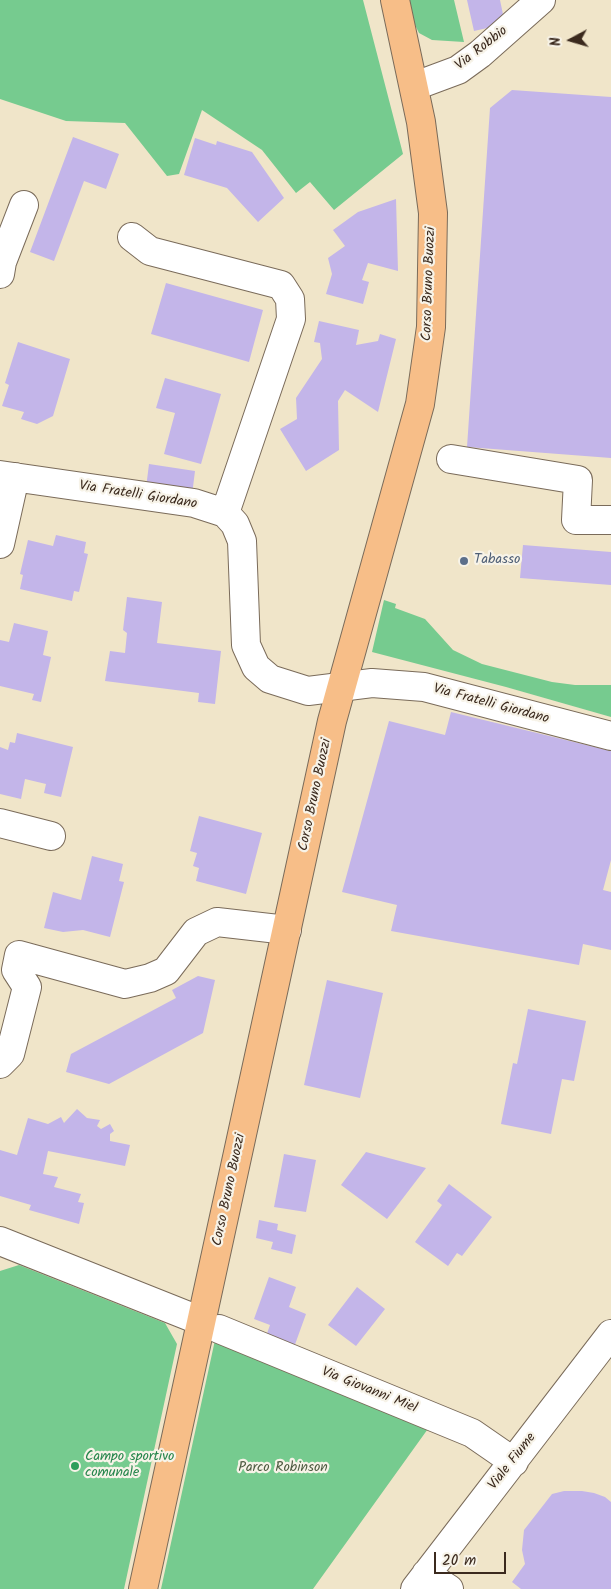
<!DOCTYPE html>
<html>
<head>
<meta charset="utf-8">
<style>
  body { margin:0 }
  #map { position:relative; width:611px; height:1589px; overflow:hidden; background:#f0e5c9; font-family:Kalam,sans-serif }
  canvas { display:block }
  .north { position:absolute; left:546px; top:15px; width:50px; height:50px; -webkit-text-stroke:4px #f7f3e8; paint-order:stroke; rotate:264deg; font-size:14px; font-weight:700; line-height:20px; text-align:center; color:#3b2a1e }
  .north::after { content:''; display:block; margin:auto; width:18px; height:22px; background:#3b2a1e; clip-path:polygon(50% 0,100% 100%,50% 72%,0 100%) }
  .scale { position:absolute; left:434px; top:1552px; width:72px; height:22px; box-sizing:border-box; border:2px solid #3b2a1e; border-top:0; padding-left:6px; font-size:15px; line-height:18px; white-space:nowrap; color:#3b2a1e; -webkit-text-stroke:4px #f7f3e8; paint-order:stroke }
</style>
</head>
<body>
<div id="map">
<canvas width="611" height="1589"></canvas>
<div class="north">N</div>
<div class="scale">20 m</div>
</div>
<script>
const g = document.querySelector('canvas').getContext('2d');
g.lineJoin = 'round';
function fill(path, color) {
  g.fillStyle = color;
  g.fill(path, 'evenodd');
}
function shape(rows) {
  const path = new Path2D();
  for (const r of rows) {
    path.moveTo(r[0], r[1]);
    for (let i = 2; i < r.length; i += 2) path.lineTo(r[i], r[i + 1]);
  }
  return path;
}
function trace(path, color, width, dash) {
  g.strokeStyle = color;
  g.lineWidth = width;
  g.lineCap = dash ? 'butt' : 'round';
  g.setLineDash(dash || []);
  g.stroke(path);
}
function write(font, color, halo, rows, align = 'center') {
  g.font = font + ' Kalam,sans-serif';
  g.lineWidth = 4.5;
  g.setLineDash([]);
  g.textBaseline = 'middle';
  g.strokeStyle = halo;
  g.fillStyle = color;
  for (const [text, x, y, turn = 0] of rows) {
    g.save();
    g.translate(x, y);
    g.rotate((+turn || 0) * Math.PI / 180);
    g.textAlign = isNaN(turn) ? turn : align;
    if (halo) g.strokeText(text, 0, 0);
    g.fillText(text, 0, 0);
    g.restore();
  }
}
fill(shape([
  [0,0,363,0,403,154,334,210,310,182,296,193,262,150,202,110,179,174,167,176,125,123,66,121,0,99],
  [408,0,454,0,464,42,432,40,419,33,411,17],
  [384,600,396,604,395,608,425,619,453,650,482,664,552,682,575,685,611,685,611,717,506,687,372,652],
  [19,1265,165,1323,177,1344,124,1589,0,1589,0,1271],
  [215,1340,430,1426,313,1589,161,1589]
]), '#76cb8f');
fill(shape([
  [467,0,500,0,505,24,474,31],
  [512,90,611,97,611,458,467,447,490,108],
  [73,137,119,154,106,189,84,181,54,261,30,252],
  [195,138,216,145,217,141,252,152,284,198,258,222,227,188,184,175],
  [396,199,398,271,368,263,362,280,369,282,363,304,326,294,332,274,328,258,345,246,333,230,358,212],
  [166,283,263,310,249,362,151,334],
  [319,321,359,330,356,345,378,341,380,334,396,339,378,412,345,390,338,401,339,450,306,471,280,429,297,419,296,398,322,359,320,343,314,342],
  [18,342,70,359,53,416,37,424,21,419,24,412,2,406,9,385,5,383],
  [165,378,221,394,201,464,164,454,175,413,156,408],
  [149,464,195,471,192,495,146,488],
  [56,535,86,542,84,553,88,554,79,592,74,591,72,601,20,589,23,575,20,574,28,540,53,546],
  [523,545,611,552,611,585,520,578],
  [127,597,162,602,157,643,221,651,215,704,198,702,199,693,105,681,110,651,125,653,127,633,123,630],
  [14,623,48,631,43,655,51,657,41,702,32,700,34,694,0,686,0,640,9,642],
  [451,712,611,751,611,860,603,890,611,892,611,950,583,944,579,965,391,931,397,905,342,892,389,721,445,735],
  [17,733,73,747,61,797,44,793,46,784,25,779,21,799,0,794,0,747,8,750,10,742,15,743],
  [199,816,262,833,246,894,196,881,199,868,193,866,197,853,190,851],
  [92,856,123,864,119,881,124,882,110,937,83,930,63,932,44,928,53,892,81,900],
  [198,976,215,980,203,1033,109,1084,66,1072,71,1054,176,998,172,990],
  [327,980,383,993,360,1098,304,1085],
  [528,1009,586,1021,574,1081,562,1079,551,1134,501,1124,513,1063,517,1064],
  [77,1109,87,1118,100,1120,97,1126,101,1129,110,1124,114,1131,110,1134,110,1141,130,1145,125,1166,48,1151,43,1174,58,1177,54,1187,81,1194,78,1202,84,1203,79,1224,29,1210,31,1205,0,1196,0,1150,17,1155,28,1118,48,1124,61,1117,64,1123],
  [366,1152,426,1168,387,1219,341,1185],
  [284,1154,316,1160,306,1212,274,1207],
  [449,1184,492,1217,462,1256,457,1253,448,1266,415,1242,442,1205,437,1201],
  [259,1220,278,1224,277,1230,296,1235,292,1254,271,1249,273,1242,256,1238],
  [269,1277,296,1287,289,1307,306,1314,293,1350,265,1339,270,1325,254,1319],
  [357,1287,385,1309,356,1346,328,1325],
  [564,1491,582,1491,594,1493,605,1497,611,1502,611,1589,521,1589,512,1582,525,1564,522,1550,524,1530,552,1494]
]), '#c3b5e9');
const minor = shape([
  [415,86,458,70,480,54,541,0],
  [132,237,150,251,281,285,290,299,291,319,225,513],
  [0,274,2,262,24,205],
  [451,459,578,480,576,520,611,520],
  [0,475,194,503,225,513,235,524,242,541,246,645,256,667,270,679,308,691,372,683,424,687,611,736],
  [0,544,15,477],
  [0,823,51,836],
  [0,1064,10,1054,27,987,16,970,19,955,125,984,150,978,166,971,196,932,217,922,287,930],
  [0,1241,201,1321],
  [219,1329,472,1433,514,1462],
  [426,1574,449,1589],
  [415,1589,611,1334]
]);
const major = shape([
  [143,1589,332,721,420,404,431,327,433,213,421,122,395,0]
]);
trace(minor, '#7a6b5a', 30);
trace(major, '#7a6b5a', 30);
trace(minor, '#fff', 28);
trace(major, '#f7be88', 28);
for (const [x, y, r, color] of [
  [464,561,5,"#5c6f8a"],
  [75,1466,5,"#2e9e5b"]
]) {
  const dot = new Path2D();
  dot.arc(x, y, r, 0, 2 * Math.PI);
  g.fillStyle = color;
  g.fill(dot);
  trace(dot, '#f7f3e8', 2);
}
write('14px', '#3b2a1e', '#f7f3e8', [
  ["Via Robbio",482,49,-38],
  ["Corso Bruno Buozzi",430,284,-88],
  ["Via Fratelli Giordano",138,496,9],
  ["Via Fratelli Giordano",491,705,15],
  ["Corso Bruno Buozzi",316,795,-78],
  ["Corso Bruno Buozzi",230,1190,-78],
  ["Via Giovanni Miel",369,1391,22],
  ["Viale Fiume",513,1462,-52]
]);
write('14px', '#4e5e75', '#f7f3e8', [
  ["Tabasso",474,561]
], 'left');
write('14px', '#27864d', '#f7f3e8', [
  ["Campo sportivo",85,1458],
  ["comunale",85,1474]
], 'left');
write('14px', '#4d5a40', '#f7f3e8', [
  ["Parco Robinson",283,1469]
]);
</script>
</body>
</html>
